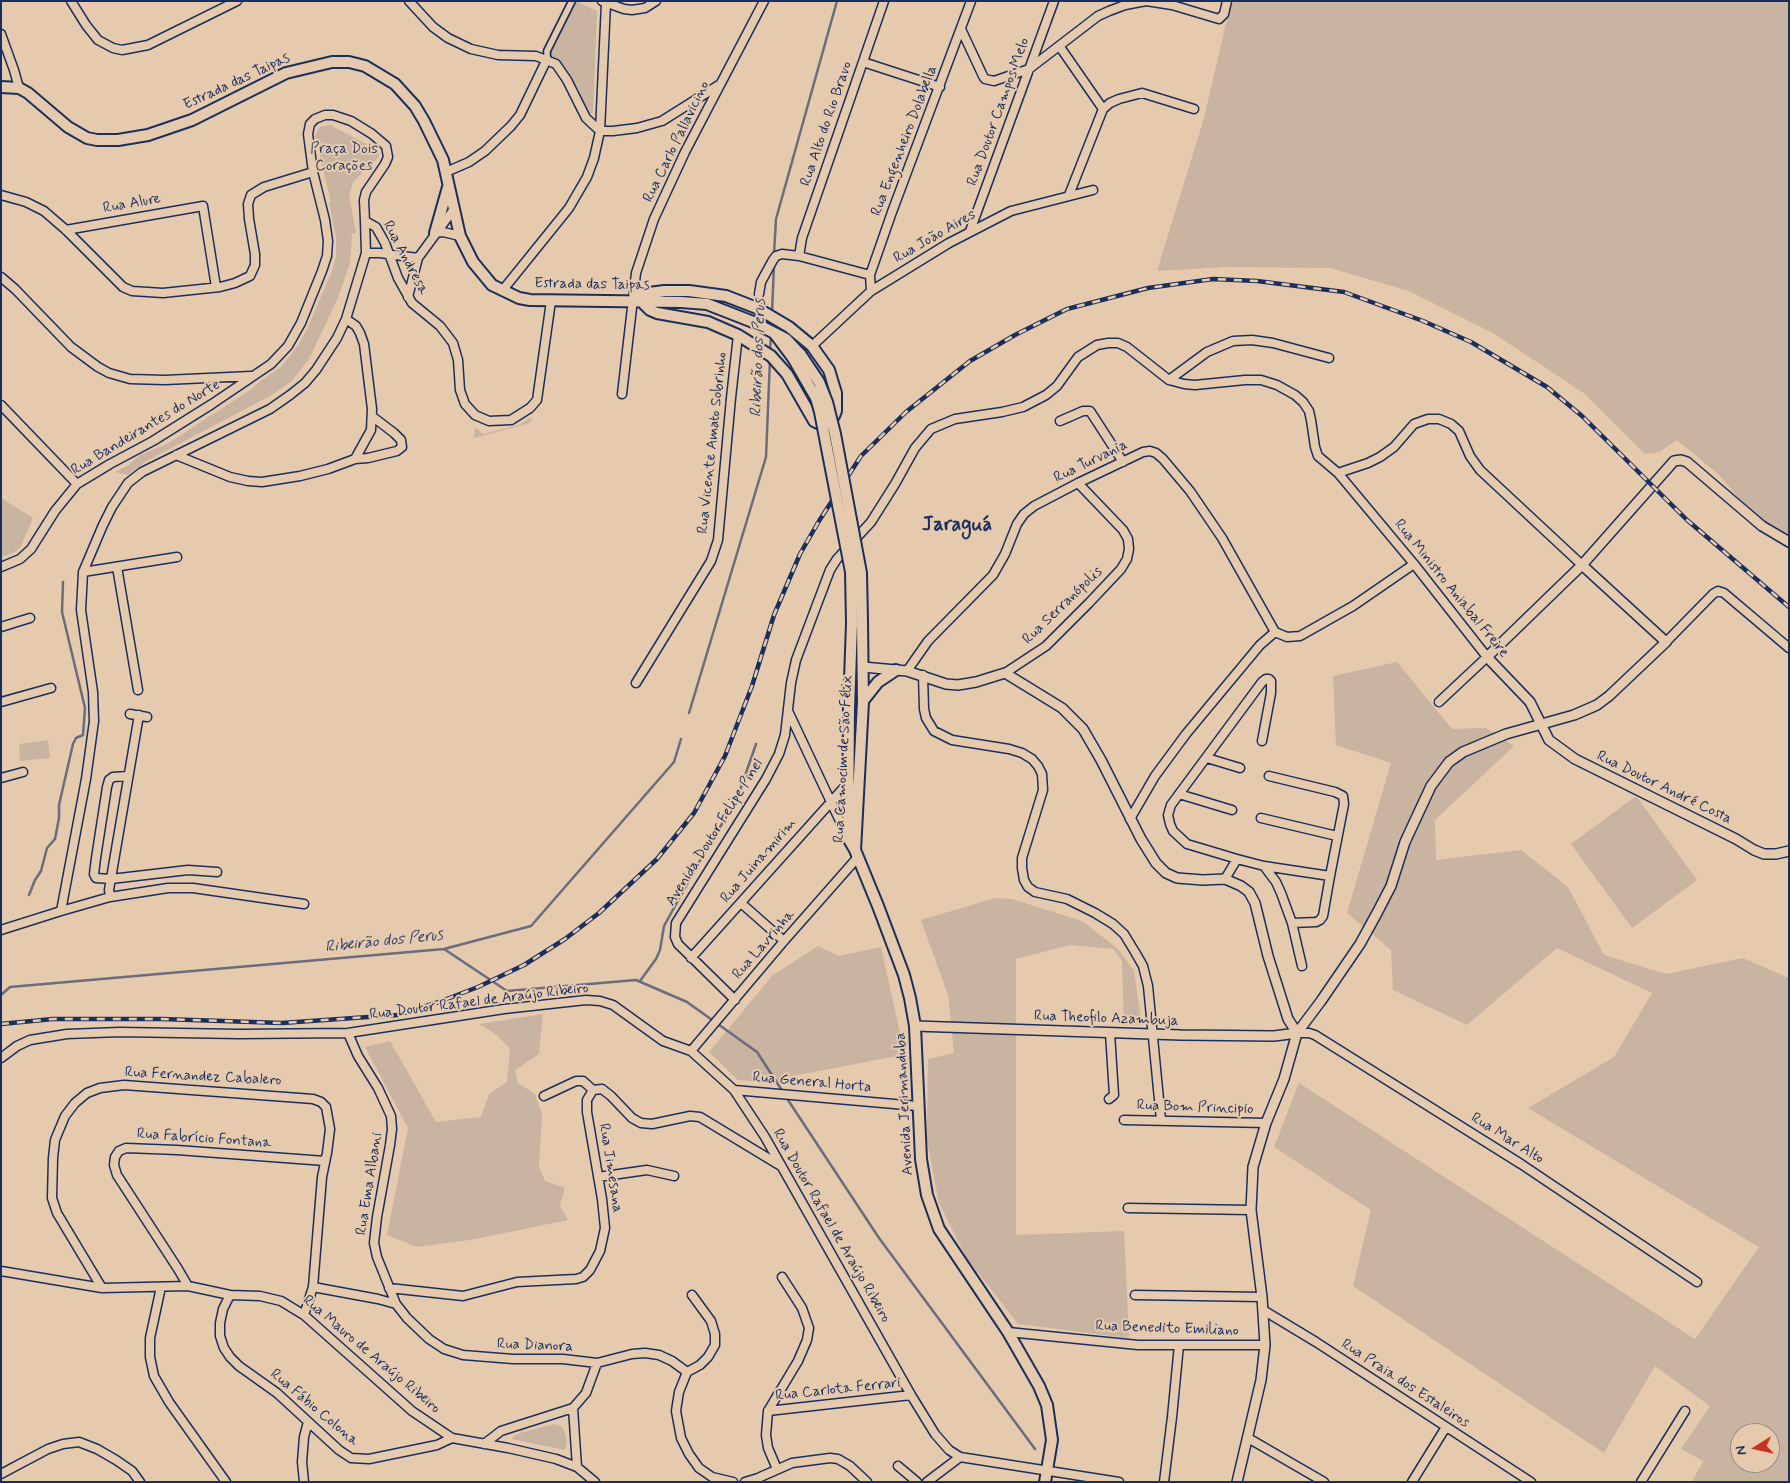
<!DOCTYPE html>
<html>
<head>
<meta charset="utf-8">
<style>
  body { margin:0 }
  #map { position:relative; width:1790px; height:1483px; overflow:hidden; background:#e6caad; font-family:Mynerve,sans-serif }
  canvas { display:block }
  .frame { position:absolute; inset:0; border:2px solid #1b2f5e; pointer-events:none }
  .north { position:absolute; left:1730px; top:1423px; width:50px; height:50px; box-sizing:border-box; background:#e6caad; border:1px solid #958c8d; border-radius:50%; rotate:260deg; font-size:14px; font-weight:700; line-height:20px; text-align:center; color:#1b2f5e }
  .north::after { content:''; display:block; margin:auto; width:18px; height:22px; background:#c8321e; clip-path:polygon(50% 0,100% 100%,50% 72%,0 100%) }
</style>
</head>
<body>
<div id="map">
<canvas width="1790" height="1483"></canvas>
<div class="frame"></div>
<div class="north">N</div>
</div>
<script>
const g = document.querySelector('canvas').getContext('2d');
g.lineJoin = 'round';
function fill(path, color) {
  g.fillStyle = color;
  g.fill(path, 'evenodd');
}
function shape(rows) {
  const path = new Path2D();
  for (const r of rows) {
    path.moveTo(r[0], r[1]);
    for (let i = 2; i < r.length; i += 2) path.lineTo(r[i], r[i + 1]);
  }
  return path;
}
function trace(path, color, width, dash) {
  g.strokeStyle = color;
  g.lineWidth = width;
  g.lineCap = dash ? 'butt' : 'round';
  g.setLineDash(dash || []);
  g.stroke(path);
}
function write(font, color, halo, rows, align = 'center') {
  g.font = font + ' Mynerve,sans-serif';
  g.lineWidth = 4;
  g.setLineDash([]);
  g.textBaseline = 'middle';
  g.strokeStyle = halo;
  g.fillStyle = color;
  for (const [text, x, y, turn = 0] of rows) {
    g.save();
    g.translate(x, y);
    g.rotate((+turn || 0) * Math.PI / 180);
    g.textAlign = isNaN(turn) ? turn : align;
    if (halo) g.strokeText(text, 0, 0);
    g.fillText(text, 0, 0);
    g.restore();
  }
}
fill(shape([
  [575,1,597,11,593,113,589,115,567,72,550,55],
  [1233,1,1789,1,1789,538,1778,535,1751,512,1719,475,1677,440,1659,452,1645,454,1585,394,1493,333,1409,291,1330,268,1226,267,1157,271,1204,118,1228,15],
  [330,125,374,148,378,151,379,157,353,182,349,195,356,233,352,234,350,263,338,298,309,359,291,382,270,396,145,462,128,475,115,472,129,465,140,455,167,444,252,389,259,382,281,367,299,344,308,327,332,271,336,257,336,237,329,203,331,202,315,136,320,127],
  [532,417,530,423,474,438,475,427,483,434,519,425],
  [1,498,33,518,21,546,15,552,1,557],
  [1397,662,1452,729,1486,728,1514,746,1435,820,1436,860,1521,850,1568,887,1604,955,1666,974,1743,958,1789,978,1789,1482,1692,1482,1703,1461,1681,1449,1710,1406,1655,1366,1604,1453,1353,1286,1371,1210,1274,1147,1299,1083,1695,1339,1759,1247,1528,1108,1614,1057,1652,993,1557,948,1467,1025,1393,990,1391,950,1347,913,1391,763,1336,745,1333,676],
  [1740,1433,1770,1433,1770,1463,1740,1463],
  [48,740,50,758,20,761,19,744],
  [1636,796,1697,880,1632,928,1571,844],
  [995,898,1012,899,1082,921,1117,948,1134,971,1142,1025,1124,1025,1122,961,1114,949,1070,945,1016,959,1016,1235,1124,1231,1129,1338,1018,1324,966,1257,939,1203,927,1141,928,1059,954,1053,948,995,921,920],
  [818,946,839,956,881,947,901,1037,897,1056,788,1077,787,1084,738,1080,709,1052,772,976],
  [543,1014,539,1054,515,1070,518,1083,535,1094,542,1114,539,1166,545,1181,565,1188,560,1206,568,1220,470,1240,417,1247,387,1235,408,1128,365,1047,390,1041,436,1122,481,1117,489,1094,507,1082,510,1049,497,1035,479,1024],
  [554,1424,561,1426,564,1430,567,1442,565,1450,512,1439,514,1436,520,1433]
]), '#c9b3a1');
trace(shape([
  [774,254,776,219,837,1],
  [772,314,774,264],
  [770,351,771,334],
  [689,713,766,457,770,359],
  [29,895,35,880,41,871,47,848,55,839,59,818,59,805,73,744,76,738,83,735,85,708,62,612,63,582],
  [444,949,507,991,636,980,687,1002,757,1052,783,1092],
  [640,981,656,959,660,950,664,926,702,857,737,799,756,744],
  [1,995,10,987,444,949,531,926,674,762,681,739],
  [786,1097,879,1238,1035,1449]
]), '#6b6c7d', 2.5);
const pedestrian = shape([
  [547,59,547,51,572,1]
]);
const minor = shape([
  [71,1,86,25,98,40,113,48,122,50,148,45,237,1],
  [409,1,433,27,448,38,471,49,498,55,536,56,556,64,567,80,586,118,600,131,613,131,637,128,662,121,719,85],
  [602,1,624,9,632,10,645,8,656,1],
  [961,29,983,76,985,79,994,81,1029,69,1098,16,1109,11,1125,5,1146,1,1172,5,1219,19,1224,14,1227,1],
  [1,34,14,70,19,88],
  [1060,47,1103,109],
  [863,62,940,87],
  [446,172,469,162,485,151,511,126,520,115,547,59],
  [1,195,26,202,44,211,66,230,123,287,132,291,163,293,220,287,235,283,250,276,255,265,255,254,249,219,248,204,251,195,264,187,313,172],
  [1069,195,1103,109,1110,103,1119,99,1142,93,1194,109],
  [66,230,203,206,216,287],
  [970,231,1054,1],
  [435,233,443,232,460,236],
  [366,253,380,253,418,258],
  [799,256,802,238,884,1],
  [1,277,15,289,71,347,98,367,109,373,130,379,165,380,251,376],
  [502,291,569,208,587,177,594,158,600,131,606,3],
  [871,291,870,275,892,212,971,1],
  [759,294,761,282,773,260,776,256,782,254,799,256,870,275],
  [408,297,418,258,454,209],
  [812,346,871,291,949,243,1011,211,1093,190],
  [1169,380,1207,352,1233,341,1252,340,1273,343,1329,358],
  [622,394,636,273,654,219,685,152,764,1],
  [1,405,77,484],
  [1060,421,1083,411,1090,411,1123,462],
  [176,455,230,477,248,481,262,482,300,476,328,469,355,459,371,430,372,409,364,344,360,333,356,326,346,319],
  [355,459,368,458,397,451,402,447,401,440,394,433,373,417],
  [1338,473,1368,463,1380,457,1394,447,1414,424,1428,419,1439,419,1451,424,1459,431,1470,456,1480,470,1582,565],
  [1,567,20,559,31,549,55,511,77,484,110,464,153,441,212,404,271,364,288,346,301,323,322,271,327,256,328,241,325,220,313,172,308,134,310,124,315,119,325,115,333,115,351,121,372,134,386,146,388,157,385,164,366,192,364,200,365,221,376,227,385,243,398,278,412,303,440,326,453,343,458,360,460,390,465,404,475,415,489,421,511,420,530,408,537,400,551,301],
  [117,567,138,690],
  [83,572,177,557],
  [1,627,30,618],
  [1275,632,1287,637,1300,636,1353,606,1414,564],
  [1666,642,1713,594,1718,591,1724,593,1789,648],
  [907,671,928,641,993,575,1005,554,1017,524,1024,514,1034,506,1078,483,1143,452,1150,451,1156,453,1163,459,1190,491,1222,538,1275,632],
  [1005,673,1046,646,1089,603,1121,569,1127,559,1129,549,1128,539,1123,530,1078,483],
  [923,675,924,709,926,718,934,731,952,740,1009,749,1022,753,1032,759,1038,766,1042,774,1043,790,1022,858,1022,868,1024,880,1028,887,1035,892,1067,899,1095,913,1113,924,1124,934,1135,952,1143,966,1148,986,1161,1120],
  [636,683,711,561,718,540,731,398,738,335],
  [1,702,51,688],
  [789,713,847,836],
  [130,714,147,717],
  [1207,758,1240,768],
  [128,776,113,777,109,780,107,787,96,858,94,874,96,878,111,879,188,870,217,872],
  [1,778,23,772],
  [1179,794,1232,810],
  [1261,818,1337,836],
  [1130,819,1155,776,1186,734,1260,645,1275,632],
  [1237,859,1187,844,1173,831,1170,824,1168,815,1171,805,1262,682,1266,679,1269,679,1271,681,1271,693,1262,741],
  [1264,866,1276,882,1281,893,1292,923,1302,966],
  [1225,879,1237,859,1264,866,1330,876,1344,804,1343,796,1335,792,1269,776],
  [110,897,109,890,139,715],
  [741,903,784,941],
  [61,911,86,779,94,721,93,692,81,610,83,572,103,525,112,507,128,483,142,472,270,409,290,395,305,383,316,370,337,338,346,319,366,253,365,221],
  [1292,923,1316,922,1320,920,1323,916,1330,876],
  [1,930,61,911,110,897,168,888,193,888,304,904],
  [691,958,848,783],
  [735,1000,678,944,675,937,676,923,766,779,779,754,785,735,791,683,796,660,830,570,837,559,871,522,895,484,915,448,931,429,955,419,1002,412,1023,407,1046,395,1057,386,1078,357,1097,345,1108,343,1118,343,1127,347,1169,380,1184,384,1195,385,1245,380,1261,380,1277,385,1295,395,1303,402,1309,411,1311,420,1315,447,1318,456,1338,473,1414,564,1487,657,1439,702],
  [348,1033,358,1056,378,1088,391,1116,392,1129,390,1145,377,1217,374,1243,377,1257,396,1304,407,1318,429,1339,444,1349,463,1355,513,1359,563,1359,597,1363,632,1354,645,1353,659,1355,672,1361,687,1372],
  [1297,1033,1309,1033,1315,1035,1521,1164,1697,1282],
  [691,1051,784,941,858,857],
  [1,1058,17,1046,30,1040,67,1034,120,1032,239,1034,348,1033,504,1009,586,1000,600,1001,613,1005,663,1041,691,1051,734,1090,765,1137,911,1395,935,1434,949,1450,960,1457,1119,1482],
  [593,1090,602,1089,611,1096,632,1118,641,1123,652,1124,690,1116,700,1117,781,1166],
  [734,1090,917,1106],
  [544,1096,576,1081,583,1081,593,1090],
  [1109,1099,1114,1095,1110,1033],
  [1124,1120,1266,1123],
  [598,1177,647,1170,674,1176],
  [1128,1208,1251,1210],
  [1,1271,102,1288,188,1286,230,1295,260,1296,281,1301,304,1315,412,1411,452,1438,508,1448,556,1459,577,1467,595,1482],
  [188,1286,178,1269,117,1175,114,1165,115,1157,119,1151,126,1148,177,1150,325,1161],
  [161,1287,150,1338,150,1357,154,1376,169,1402,226,1482],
  [313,1287,378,1299,396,1304],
  [102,1288,57,1213,52,1198,53,1158,55,1140,65,1116,75,1103,87,1093,100,1088,124,1085,313,1099,321,1102,326,1107,330,1129,327,1153,322,1177,313,1287,304,1315],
  [389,1288,463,1296,517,1282,576,1279,583,1277,590,1270,600,1251,605,1228,602,1199,587,1112,587,1100,593,1090],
  [230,1295,223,1309,220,1323,220,1336,224,1348,230,1357,239,1366,277,1393,339,1450,351,1458,369,1459,437,1445,452,1438],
  [692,1295,711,1321,715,1334,715,1345,708,1357,700,1365,687,1372,679,1392,676,1411,681,1438,689,1454,699,1468,712,1477,733,1482],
  [1135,1295,1262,1297],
  [1263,1310,1316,1342,1531,1482],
  [1008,1332,1138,1345,1265,1345],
  [573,1408,577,1467],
  [768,1411,911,1395],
  [1248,1438,1324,1482],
  [484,1444,501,1431,573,1408,586,1393,597,1363],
  [898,1466,917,1482],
  [777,1469,768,1448,766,1435,768,1411,798,1361,807,1340,809,1328,802,1308,782,1277],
  [1,1474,48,1449,63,1444,79,1442,97,1449,116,1460,132,1471,140,1482],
  [304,1482,302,1462,304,1437,308,1422],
  [745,1482,758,1478,792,1463,830,1458,838,1459,850,1466,867,1482],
  [927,1482,960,1457],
  [1164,1482,1172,1417,1179,1345],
  [1412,1482,1446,1427],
  [1641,1482,1685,1411]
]);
const tertiary = shape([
  [1789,542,1762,526,1687,462,1681,460,1674,461,1582,565,1487,657,1530,702,1549,740,1575,759,1736,839,1754,850,1764,854,1776,854,1789,851],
  [863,667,907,671,946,684,958,685,976,682,1005,673,1062,708,1083,729,1101,760,1141,839,1156,863,1166,873,1177,878,1203,880,1225,879,1241,886,1249,892,1255,903,1268,956,1288,1019,1297,1033],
  [915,1026,1181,1035,1274,1036,1297,1033],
  [1237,1482,1261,1380,1265,1345,1262,1297,1251,1210,1253,1167,1266,1123,1284,1079,1297,1033,1321,1001,1360,944,1377,913,1391,886,1405,842,1431,786,1449,762,1463,752,1506,734,1574,715,1597,705,1609,696,1666,642,1582,565]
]);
const secondary = shape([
  [1,87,19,88,28,93,68,127,87,138,97,140,118,140,148,135,192,120,286,73,332,62,349,62,365,66,395,84,415,106,424,121,443,160,460,236,473,262,492,285,519,298,530,300,681,302,707,304,753,322,786,339,801,355],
  [435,233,448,187],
  [633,301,642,294,664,291,689,291,726,296,757,308,789,327,812,346,829,370,836,393,836,411,834,416,826,423,820,424,814,421,787,374,771,356,738,335,708,322,657,313,650,310,641,301],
  [775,334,793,358],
  [852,623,849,709,848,838,855,850,878,906,904,975,910,998,915,1026,921,1159,927,1195,939,1229,1008,1332,1039,1386,1047,1405,1052,1440,1045,1482],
  [863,701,878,682,896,670],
  [855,850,863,702,862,621]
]);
trace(pedestrian, '#1b2f5e', 9);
trace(minor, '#1b2f5e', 11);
trace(tertiary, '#1b2f5e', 12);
trace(secondary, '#1b2f5e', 14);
trace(pedestrian, '#e6caad', 5.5);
trace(minor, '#e6caad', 8);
trace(tertiary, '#e6caad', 9);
trace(secondary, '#e6caad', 10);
const rail = shape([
  [1,1024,53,1019,162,1019,282,1023,397,1015,439,1002,478,987,524,965,565,939,599,913,657,859,694,813,725,756,752,686,774,615,800,554,819,521,861,456,906,412,970,361,1015,335,1067,309,1148,288,1213,279,1257,281,1344,292,1423,321,1471,342,1547,387,1582,416,1687,520,1789,607]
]);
trace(rail, '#1b2f5e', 4.5);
trace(rail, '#e6caad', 2.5, [8]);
const secondaryBridge = shape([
  [801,355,819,382,827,402,835,434,861,573,862,621],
  [793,358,816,398,820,412,851,572,852,623]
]);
trace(secondaryBridge, '#1b2f5e', 14, []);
trace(secondaryBridge, '#e6caad', 10);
write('15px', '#1b2f5e', '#e6caad', [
  ["Estrada das Taipas",237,82,-25],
  ["Rua Doutor Campos Melo",999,112,-70],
  ["Rua Alto do Rio Bravo",827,124,-71],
  ["Rua Engenheiro Dolabella",905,141,-69],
  ["Rua Carlo Pallavicino",677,142,-64],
  ["Rua Alure",132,204,-10],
  ["Rua João Aires",935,237,-30],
  ["Rua Andresa",405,258,62],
  ["Estrada das Taipas",592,285,1],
  ["Rua Bandeirantes do Norte",146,428,-31],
  ["Rua Vicente Amato Sobrinho",713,443,-84],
  ["Rua Turvania",1091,462,-26],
  ["Rua Ministro Aniabal Freire",1451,589,51],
  ["Rua Serranópolis",1063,606,-44],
  ["Rua Camocim de São Félix",844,759,-87],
  ["Rua Doutor André Costa",1664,788,26],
  ["Avenida Doutor Felipe Pinel",715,833,-58],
  ["Rua Juinamirim",759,861,-49],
  ["Rua Lavrinha",764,945,-49],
  ["Rua Doutor Rafael de Araújo Ribeiro",479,1002,-7],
  ["Rua Theofilo Azambuja",1106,1019,2],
  ["Rua Fernandez Cabalero",203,1077,3],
  ["Rua General Horta",812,1083,5],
  ["Avenida Jerimanduba",905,1104,-93],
  ["Rua Bom Principio",1195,1108,2],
  ["Rua Fabrício Fontana",204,1139,4],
  ["Rua Mar Alto",1507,1139,32],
  ["Rua Jimesana",610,1168,81],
  ["Rua Ema Albani",370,1184,-81],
  ["Rua Doutor Rafael de Araújo Ribeiro",831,1226,60],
  ["Rua Benedito Emiliano",1167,1329,2],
  ["Rua Dianora",535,1346,2],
  ["Rua Mauro de Araújo Ribeiro",371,1355,40],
  ["Rua Praia dos Estaleiros",1405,1384,33],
  ["Rua Carlota Ferrari",838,1390,-6],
  ["Rua Fábio Colona",314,1408,40]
]);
write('15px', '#2c3c65', '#e6caad', [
  ["Praça Dois",344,150],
  ["Corações",344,167]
]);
write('italic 16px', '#2f3e66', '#e6caad', [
  ["Ribeirão dos Perus",759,358,-88],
  ["Ribeirão dos Perus",384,942,-6]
]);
write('bold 20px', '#1b2f5e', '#e6caad', [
  ["Jaraguá",957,526]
]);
</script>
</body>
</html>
